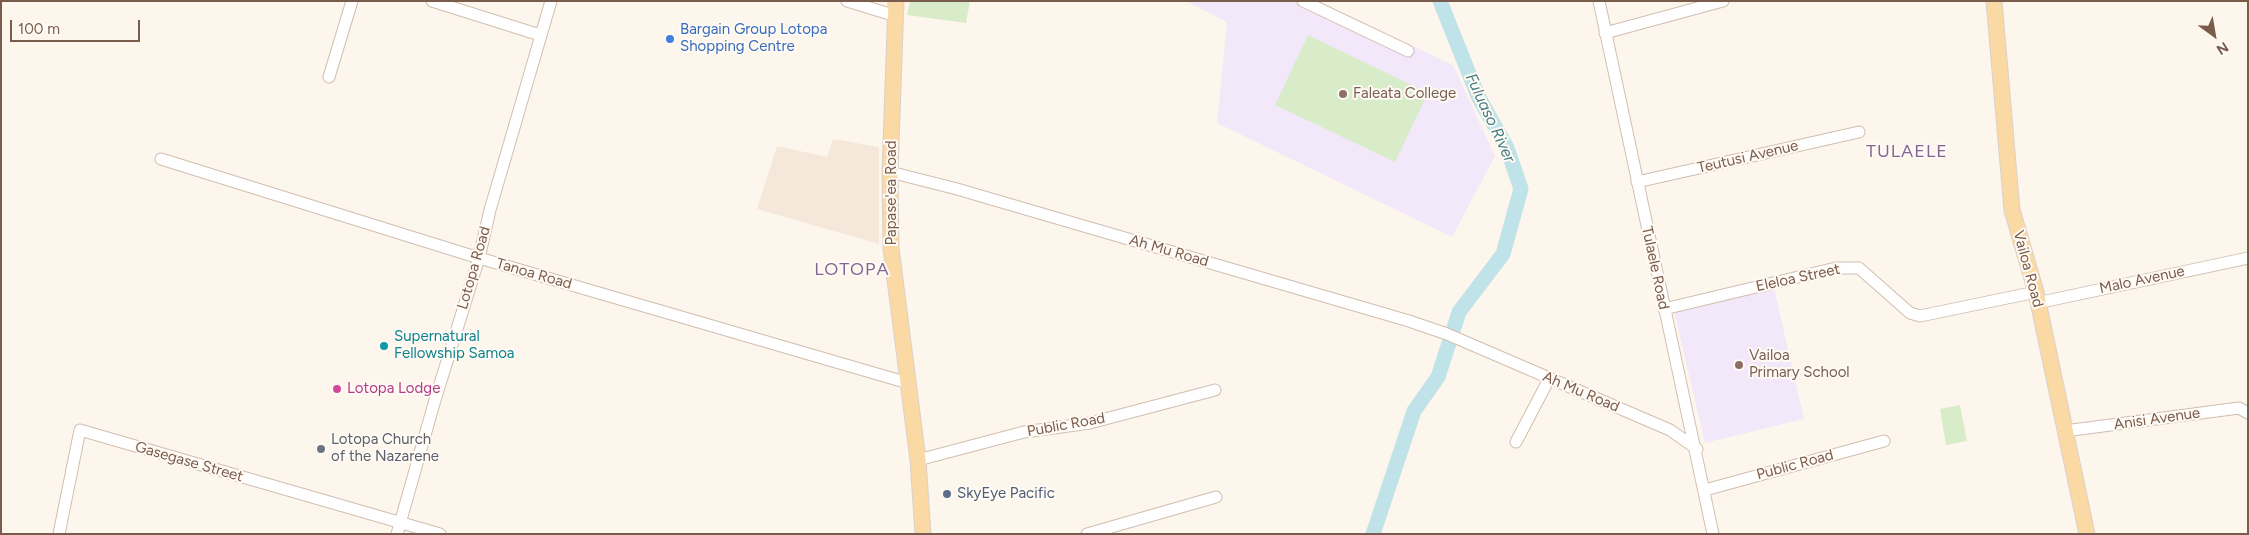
<!DOCTYPE html>
<html>
<head>
<meta charset="utf-8">
<style>
  body { margin:0 }
  #map { position:relative; width:2249px; height:535px; overflow:hidden; background:#fdf6ec; font-family:Figtree,sans-serif }
  canvas { display:block }
  .frame { position:absolute; inset:0; border:2px solid #7a5c4d; pointer-events:none }
  .north { position:absolute; left:2189px; top:10px; width:50px; height:50px; -webkit-text-stroke:4px #fffaf3; paint-order:stroke; rotate:148deg; font-size:14px; font-weight:700; line-height:20px; text-align:center; color:#7a5c4d }
  .north::after { content:''; display:block; margin:auto; width:18px; height:22px; background:#7a5c4d; clip-path:polygon(50% 0,100% 100%,50% 72%,0 100%) }
  .scale { position:absolute; left:10px; top:20px; width:130px; height:22px; box-sizing:border-box; border:2px solid #7a5c4d; border-top:0; padding-left:6px; font-size:15px; line-height:18px; white-space:nowrap; color:#7a5c4d; -webkit-text-stroke:4px #fffaf3; paint-order:stroke }
</style>
</head>
<body>
<div id="map">
<canvas width="2249" height="535"></canvas>
<div class="frame"></div>
<div class="north">N</div>
<div class="scale">100 m</div>
</div>
<script>
const g = document.querySelector('canvas').getContext('2d');
g.lineJoin = 'round';
function fill(path, color) {
  g.fillStyle = color;
  g.fill(path, 'evenodd');
}
function shape(rows) {
  const path = new Path2D();
  for (const r of rows) {
    path.moveTo(r[0], r[1]);
    for (let i = 2; i < r.length; i += 2) path.lineTo(r[i], r[i + 1]);
  }
  return path;
}
function trace(path, color, width, dash) {
  g.strokeStyle = color;
  g.lineWidth = width;
  g.lineCap = dash ? 'butt' : 'round';
  g.setLineDash(dash || []);
  g.stroke(path);
}
function write(font, color, halo, rows, align = 'center') {
  g.font = font + ' Figtree,sans-serif';
  g.lineWidth = 4;
  g.setLineDash([]);
  g.textBaseline = 'middle';
  g.strokeStyle = halo;
  g.fillStyle = color;
  for (const [text, x, y, turn = 0] of rows) {
    g.save();
    g.translate(x, y);
    g.rotate((+turn || 0) * Math.PI / 180);
    g.textAlign = isNaN(turn) ? turn : align;
    if (halo) g.strokeText(text, 0, 0);
    g.fillText(text, 0, 0);
    g.restore();
  }
}
fill(shape([
  [833,139,879,147,879,244,757,209,777,146,827,157]
]), '#f5e8da');
fill(shape([
  [1186,1,1319,1,1453,65,1495,156,1452,237,1217,123,1227,22],
  [1774,288,1804,419,1705,443,1674,311]
]), '#f3e8fa');
fill(shape([
  [910,1,970,1,966,23,907,15],
  [1308,35,1428,93,1395,162,1275,105],
  [1960,405,1967,441,1946,445,1940,409]
]), '#d8ecc9');
trace(shape([
  [1373,534,1414,411,1438,377,1459,312,1503,254,1521,189,1507,148,1478,96,1440,1]
]), '#bfe3e8', 15);
const minor = shape([
  [432,1,540,35],
  [847,1,896,16],
  [1303,1,1408,51],
  [1599,1,1713,534],
  [1605,33,1723,1],
  [329,77,352,1],
  [161,159,479,258,908,383],
  [890,172,957,189,1409,321,1447,334,1670,430,1697,449],
  [1637,182,1859,132],
  [2037,303,2248,258],
  [1664,309,1836,268,1859,268,1910,313,1920,316,2036,292],
  [2065,431,2239,408,2248,413],
  [1516,442,1549,379],
  [918,460,1024,432,1090,423,1215,390],
  [1705,490,1884,441],
  [59,534,80,430,440,534],
  [397,534,435,400,479,258,490,210,551,1],
  [1087,534,1216,497]
]);
const major = shape([
  [896,1,890,172,891,248,918,460,923,534],
  [1994,1,2012,210,2036,292,2087,534]
]);
trace(minor, '#d1beb0', 13);
trace(major, '#dad1cd', 17);
trace(minor, '#fff', 11);
trace(major, '#fbd9a5', 15);
for (const [x, y, r, color] of [
  [670,39,5,"#3f7fe0"],
  [1343,94,5,"#8d6e63"],
  [384,346,5,"#0f9aa8"],
  [1739,365,5,"#8d6e63"],
  [337,389,5,"#d1479c"],
  [321,449,5,"#6b7280"],
  [947,494,5,"#5c6f8a"]
]) {
  const dot = new Path2D();
  dot.arc(x, y, r, 0, 2 * Math.PI);
  g.fillStyle = color;
  g.fill(dot);
  trace(dot, '#fffaf3', 2);
}
write('15px', '#366cbe', '#fffaf3', [
  ["Bargain Group Lotopa",680,30],
  ["Shopping Centre",680,47]
], 'left');
write('15px', '#785e54', '#fffaf3', [
  ["Faleata College",1353,94],
  ["Vailoa",1749,356],
  ["Primary School",1749,373]
], 'left');
write('15px', '#7a5c4d', '#fffaf3', [
  ["Teutusi Avenue",1748,157,-13],
  ["Papase'ea Road",892,193,-90],
  ["Ah Mu Road",1169,251,16],
  ["Lotopa Road",474,268,-74],
  ["Tulaele Road",1655,268,78],
  ["Vailoa Road",2028,269,75],
  ["Tanoa Road",534,274,16],
  ["Eleloa Street",1798,278,-12],
  ["Malo Avenue",2142,280,-12],
  ["Ah Mu Road",1581,392,23],
  ["Anisi Avenue",2157,419,-8],
  ["Public Road",1066,425,-10],
  ["Gasegase Street",189,462,16],
  ["Public Road",1795,465,-15]
]);
write('15px', '#0d838f', '#fffaf3', [
  ["Supernatural",394,337],
  ["Fellowship Samoa",394,354]
], 'left');
write('15px', '#b23c85', '#fffaf3', [
  ["Lotopa Lodge",347,389]
], 'left');
write('15px', '#5b616d', '#fffaf3', [
  ["Lotopa Church",331,440],
  ["of the Nazarene",331,457]
], 'left');
write('15px', '#4e5e75', '#fffaf3', [
  ["SkyEye Pacific",957,494]
], 'left');
write('italic 16px', '#437c86', '#fffaf3', [
  ["Fuluaso River",1490,118,65]
]);
g.letterSpacing = '1px';
write('18px', '#846695', '#fffaf3', [
  ["TULAELE",1907,152],
  ["LOTOPA",852,270]
]);
g.letterSpacing = '0px';
</script>
</body>
</html>
